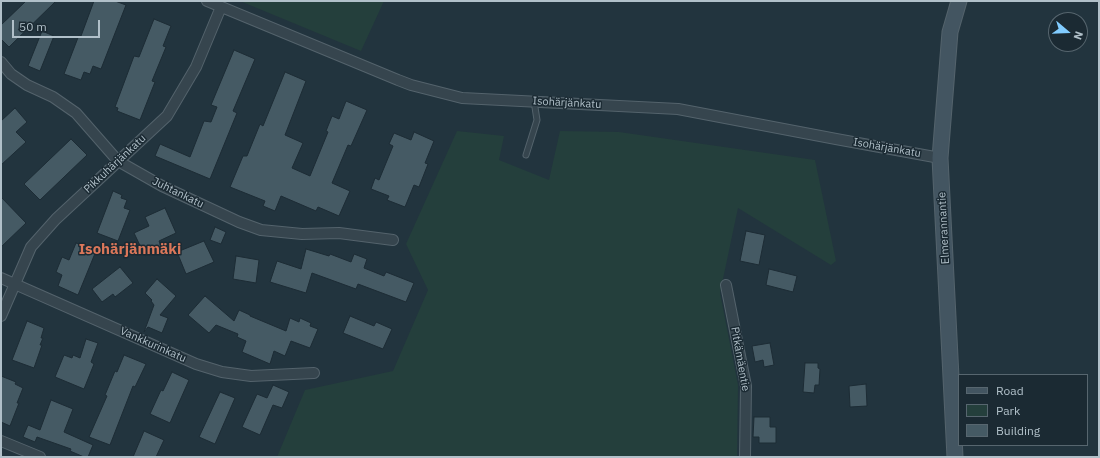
<!DOCTYPE html>
<html>
<head>
<meta charset="utf-8">
<style>
  body { margin:0 }
  #map { position:relative; width:1100px; height:458px; overflow:hidden; background:#22343e; font-family:"IBM Plex Sans",sans-serif }
  canvas { display:block }
  .frame { position:absolute; inset:0; border:2px solid #b1c0c9; pointer-events:none }
  .legend { position:absolute; left:958px; top:374px; width:130px; height:72px; box-sizing:border-box; background:#1b2a33; border:1px solid #57666f; margin:0; padding:5px 7px; list-style:none; font-size:12px; color:#b1c0c9 }
  .legend li { display:flex; align-items:center; gap:8px; height:20px }
  .legend b { width:20px; border:1px solid #57666f }
  .north { position:absolute; left:1048px; top:12px; width:40px; height:40px; box-sizing:border-box; background:#1b2a33; border:1px solid #57666f; border-radius:50%; rotate:109deg; font-size:11px; font-weight:700; line-height:16px; text-align:center; color:#b1c0c9 }
  .north::after { content:''; display:block; margin:auto; width:14px; height:18px; background:#81ccff; clip-path:polygon(50% 0,100% 100%,50% 72%,0 100%) }
  .scale { position:absolute; left:12px; top:20px; width:88px; height:18px; box-sizing:border-box; border:2px solid #b1c0c9; border-top:0; padding-left:5px; font-size:12px; line-height:14px; white-space:nowrap; color:#b1c0c9; -webkit-text-stroke:3px #1b2a33; paint-order:stroke }
</style>
</head>
<body>
<div id="map">
<canvas width="1100" height="458"></canvas>
<div class="frame"></div>
<ul class="legend">
<li><b style="height:5px;background:#435561"></b>Road</li>
<li><b style="height:11px;background:#243f3c"></b>Park</li>
<li><b style="height:11px;background:#455a64"></b>Building</li>
</ul>
<div class="north">N</div>
<div class="scale">50 m</div>
</div>
<script>
const g = document.querySelector('canvas').getContext('2d');
g.lineJoin = 'round';
function fill(path, color) {
  g.fillStyle = color;
  g.fill(path, 'evenodd');
}
function shape(rows) {
  const path = new Path2D();
  for (const r of rows) {
    path.moveTo(r[0], r[1]);
    for (let i = 2; i < r.length; i += 2) path.lineTo(r[i], r[i + 1]);
  }
  return path;
}
function trace(path, color, width, dash) {
  g.strokeStyle = color;
  g.lineWidth = width;
  g.lineCap = dash ? 'butt' : 'round';
  g.setLineDash(dash || []);
  g.stroke(path);
}
function write(font, color, halo, rows, align = 'center') {
  g.font = font + ' "IBM Plex Sans",sans-serif';
  g.lineWidth = 3;
  g.setLineDash([]);
  g.textBaseline = 'middle';
  g.strokeStyle = halo;
  g.fillStyle = color;
  for (const [text, x, y, turn = 0] of rows) {
    g.save();
    g.translate(x, y);
    g.rotate((+turn || 0) * Math.PI / 180);
    g.textAlign = isNaN(turn) ? turn : align;
    if (halo) g.strokeText(text, 0, 0);
    g.fillText(text, 0, 0);
    g.restore();
  }
}
fill(shape([
  [240,1,384,1,361,51],
  [457,131,504,136,499,160,549,180,560,131,619,132,815,160,836,261,831,265,738,208,720,293,738,385,737,457,277,457,305,390,393,371,428,290,406,244]
]), '#243f3c');
const building = shape([
  [26,1,56,1,9,47,1,39,1,25,26,1],
  [94,1,115,1,126,5,101,69,93,66,90,74,84,72,81,80,64,74,79,35,81,36,94,1],
  [154,19,171,26,163,46,166,47,152,81,155,82,140,120,117,111,118,108,115,107,134,56,139,57,154,19],
  [42,31,54,36,40,71,28,66,42,31],
  [234,50,255,59,233,111,237,113,210,179,155,156,160,144,190,157,204,121,211,122,217,107,211,105,234,50],
  [285,72,306,81,285,135,303,143,292,168,310,176,328,132,326,131,332,116,339,119,346,101,367,110,351,146,348,145,332,183,350,191,339,216,318,207,316,211,281,196,275,211,263,206,265,201,230,187,243,156,247,156,260,124,263,126,285,72],
  [15,108,27,122,16,132,26,142,1,165,1,121,15,108],
  [414,132,434,141,425,163,428,164,419,187,414,185,405,207,387,200,389,196,371,189,375,178,379,180,393,146,389,144,394,133,411,140,414,132],
  [71,139,87,155,40,200,24,184,71,139],
  [113,191,122,195,121,198,127,200,124,208,130,210,118,241,97,233,113,191],
  [1,197,26,223,1,247,1,197],
  [165,208,176,233,159,241,162,248,145,256,134,233,149,226,145,217,165,208],
  [215,227,226,232,221,244,210,240,215,227],
  [746,231,765,235,759,265,740,261,746,231],
  [204,241,214,262,186,274,177,252,204,241],
  [76,243,96,251,78,295,58,286,62,275,56,272,62,257,69,260,76,243],
  [306,249,329,256,330,254,351,262,354,254,367,259,364,268,384,276,386,272,414,283,406,302,358,284,356,289,312,273,306,293,270,282,277,261,301,269,306,249],
  [236,256,259,260,256,283,233,279,236,256],
  [120,267,133,283,115,297,113,294,102,302,92,289,120,267],
  [769,269,797,276,793,292,766,285,769,269],
  [157,279,176,296,160,315,168,318,162,333,148,327,144,332,154,305,151,301,152,300,145,293,157,279],
  [205,296,234,321,239,310,250,315,250,316,286,331,290,318,299,322,300,318,311,323,310,326,318,329,310,348,291,341,285,356,274,351,270,364,242,352,246,341,237,337,238,334,216,325,209,333,188,315,205,296],
  [350,316,374,326,376,322,392,329,383,349,343,333,350,316],
  [27,321,44,328,41,338,43,338,40,345,42,345,34,368,12,360,27,321],
  [86,339,98,343,91,362,94,364,84,389,55,377,64,355,72,358,73,355,80,358,86,339],
  [770,343,774,365,764,367,763,360,755,362,752,346,770,343],
  [124,355,146,364,135,387,133,386,110,445,89,437,107,396,105,395,115,371,117,372,124,355],
  [805,363,818,363,818,368,820,369,819,385,815,385,814,393,803,392,805,363],
  [172,372,189,380,170,423,150,414,161,390,163,391,172,372],
  [1,376,16,382,15,384,23,388,17,403,19,403,10,426,1,422,1,376],
  [866,384,867,406,850,407,849,386,866,384],
  [273,385,289,392,282,408,273,405,260,435,242,427,257,394,267,398,273,385],
  [220,392,235,398,215,444,199,437,220,392],
  [51,400,73,409,64,432,93,445,88,457,84,457,70,451,71,449,37,437,35,442,23,437,28,425,40,430,51,400],
  [754,417,770,417,770,427,776,427,776,443,759,443,759,437,753,437,754,417],
  [144,431,164,440,156,457,133,457,144,431]
]);
fill(building, '#455a64');
trace(building, '#1d2c35', 1);
const lane = shape([
  [526,155,537,120,534,101]
]);
const street = shape([
  [207,1,398,80,411,85,462,98,678,109,836,139,940,158],
  [1,62,11,74,27,85,53,97,76,113,118,161,162,186,239,222,261,230,302,234,339,233,393,240],
  [1,278,196,364,222,372,251,376,314,373],
  [726,285,746,386,745,457],
  [1,316,31,247,56,219,167,116,196,67,221,7],
  [1,441,40,457]
]);
const secondary = shape([
  [955,457,940,158,950,32,959,1]
]);
trace(lane, '#54636c', 7);
trace(street, '#54636c', 12);
trace(secondary, '#54636c', 17);
trace(lane, '#36454e', 5);
trace(street, '#36454e', 10);
trace(secondary, '#435561', 15);
write('11px', '#b1c0c9', '#1b2a33', [
  ["Isohärjänkatu",567,103,3],
  ["Isohärjänkatu",887,148,10],
  ["Pikkuhärjänkatu",115,164,-43],
  ["Juhtankatu",178,193,26],
  ["Elmerannantie",944,228,-93],
  ["Vankkurinkatu",153,345,24],
  ["Pitkämäentie",740,359,80]
]);
write('bold 15px', '#db775a', '#1b2a33', [
  ["Isohärjänmäki",130,250]
]);
</script>
</body>
</html>
